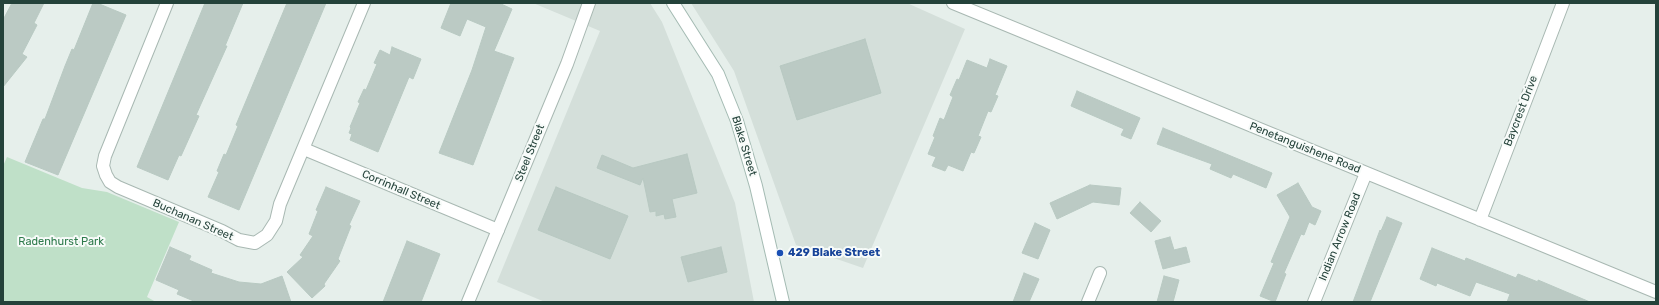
<!DOCTYPE html>
<html>
<head>
<meta charset="utf-8">
<style>
  body { margin:0 }
  #map { position:relative; width:1659px; height:305px; overflow:hidden; background:#e6efeb; font-family:Rubik,sans-serif }
  canvas { display:block }
  .frame { position:absolute; inset:0; border:4px solid #24423a; pointer-events:none }
</style>
</head>
<body>
<div id="map">
<canvas width="1659" height="305"></canvas>
<div class="frame"></div>
</div>
<script>
const g = document.querySelector('canvas').getContext('2d');
g.lineJoin = 'round';
function fill(path, color) {
  g.fillStyle = color;
  g.fill(path, 'evenodd');
}
function shape(rows) {
  const path = new Path2D();
  for (const r of rows) {
    path.moveTo(r[0], r[1]);
    for (let i = 2; i < r.length; i += 2) path.lineTo(r[i], r[i + 1]);
  }
  return path;
}
function trace(path, color, width, dash) {
  g.strokeStyle = color;
  g.lineWidth = width;
  g.lineCap = dash ? 'butt' : 'round';
  g.setLineDash(dash || []);
  g.stroke(path);
}
function write(font, color, halo, rows, align = 'center') {
  g.font = font + ' Rubik,sans-serif';
  g.lineWidth = 4;
  g.setLineDash([]);
  g.textBaseline = 'middle';
  g.strokeStyle = halo;
  g.fillStyle = color;
  for (const [text, x, y, turn = 0] of rows) {
    g.save();
    g.translate(x, y);
    g.rotate((+turn || 0) * Math.PI / 180);
    g.textAlign = isNaN(turn) ? turn : align;
    if (halo) g.strokeText(text, 0, 0);
    g.fillText(text, 0, 0);
    g.restore();
  }
}
fill(shape([
  [533,3,650,3,662,22,735,203,754,302,545,302,497,282,600,31],
  [691,3,907,3,965,29,863,268,796,245,734,71]
]), '#d4dfda');
fill(shape([
  [7,157,82,188,107,192,179,222,147,297,156,302,3,302,3,166]
]), '#bfe0c8');
const building = shape([
  [12,3,44,3,34,23,37,25,22,54,27,57,3,87,3,20,12,3],
  [93,3,97,3,126,15,58,175,25,162,43,119,45,119,65,66,72,49,74,50,93,3],
  [205,3,243,3,225,46,227,46,196,115,199,116,181,156,179,155,168,180,137,167,205,3],
  [287,3,326,3,239,210,208,197,219,172,217,171,224,154,226,155,238,126,236,125,287,3],
  [451,3,499,3,512,9,494,51,514,58,473,165,439,153,472,70,486,27,467,19,460,36,441,28,451,3],
  [865,39,881,93,797,120,780,66,865,39],
  [392,47,421,59,413,79,409,77,378,152,350,140,352,134,349,133,351,128,350,127,360,103,358,102,364,89,366,90,377,64,374,63,380,50,390,55,392,47],
  [990,59,1007,66,995,95,998,96,991,112,988,111,978,136,981,137,974,153,971,152,963,171,948,165,945,171,932,166,936,157,928,154,935,137,933,136,940,118,944,120,953,97,950,95,957,79,959,80,967,60,987,68,990,59],
  [1077,91,1140,118,1131,139,1121,135,1124,129,1071,106,1077,91],
  [1163,128,1272,173,1266,188,1233,174,1231,178,1210,169,1212,164,1157,144,1163,128],
  [687,154,697,193,672,199,676,217,665,219,664,214,656,216,656,211,650,212,643,178,640,185,597,168,602,155,633,168,687,154],
  [1298,183,1312,207,1321,211,1315,225,1309,222,1304,235,1301,234,1284,273,1286,274,1275,302,1260,296,1274,263,1271,262,1290,217,1277,195,1298,183],
  [1090,185,1121,188,1119,205,1093,202,1057,219,1050,203,1090,185],
  [326,187,360,201,349,225,351,226,338,259,340,261,324,284,325,286,312,298,287,272,303,257,300,255,313,236,309,234,318,211,316,210,326,187],
  [556,187,628,216,610,259,538,230,556,187],
  [1140,202,1161,221,1151,232,1130,213,1140,202],
  [1387,217,1402,223,1370,302,1353,302,1380,230,1381,231,1387,217],
  [1035,223,1050,230,1038,259,1022,253,1035,223],
  [1170,237,1174,250,1186,247,1190,262,1163,269,1155,241,1170,237],
  [407,241,440,254,421,302,383,302,407,241],
  [170,247,191,256,189,260,212,270,211,273,239,282,261,284,282,276,291,302,196,302,177,294,179,290,156,280,170,247],
  [721,247,727,272,688,282,681,257,721,247],
  [1432,248,1465,261,1466,258,1516,278,1518,274,1538,282,1538,280,1590,302,1507,302,1510,294,1476,282,1470,296,1437,283,1436,286,1420,279,1432,248],
  [1024,273,1039,279,1029,302,1013,302,1024,273],
  [1164,276,1179,280,1173,302,1157,302,1164,276]
]);
fill(building, '#bbcac4');
trace(building, '#b8c9c2', 1);
const minor = shape([
  [167,3,105,156,103,166,106,175,110,182,118,187,222,231,239,240,255,243,267,235,276,221,280,204,364,3],
  [953,3,1656,292],
  [304,149,498,230],
  [1480,220,1563,3],
  [1088,302,1100,273],
  [1314,302,1366,173]
]);
const tertiary = shape([
  [468,302,567,64,589,3]
]);
const secondary = shape([
  [673,3,718,74,737,121,756,186,783,302]
]);
trace(minor, '#a8b8b2', 14);
trace(tertiary, '#a8b8b2', 14);
trace(secondary, '#a4bbb3', 14);
trace(minor, '#fff', 12);
trace(tertiary, '#fff', 12);
trace(secondary, '#fff', 12);
for (const [x, y, r, color] of [
  [780,253,4,"#1a4fb4"]
]) {
  const dot = new Path2D();
  dot.arc(x, y, r, 0, 2 * Math.PI);
  g.fillStyle = color;
  g.fill(dot);
  trace(dot, '#f7fbf9', 1.5);
}
write('11px', '#24423a', '#f7fbf9', [
  ["Baycrest Drive",1521,111,-69],
  ["Blake Street",744,146,73],
  ["Penetanguishene Road",1305,148,22],
  ["Steel Street",530,153,-68],
  ["Corrinhall Street",401,190,23],
  ["Buchanan Street",193,220,24],
  ["Indian Arrow Road",1340,237,-68]
]);
write('11px', '#2d7a4b', '#f7fbf9', [
  ["Radenhurst Park",61,242]
]);
write('bold 11px', '#164399', '#f7fbf9', [
  ["429 Blake Street",788,253]
], 'left');
</script>
</body>
</html>
